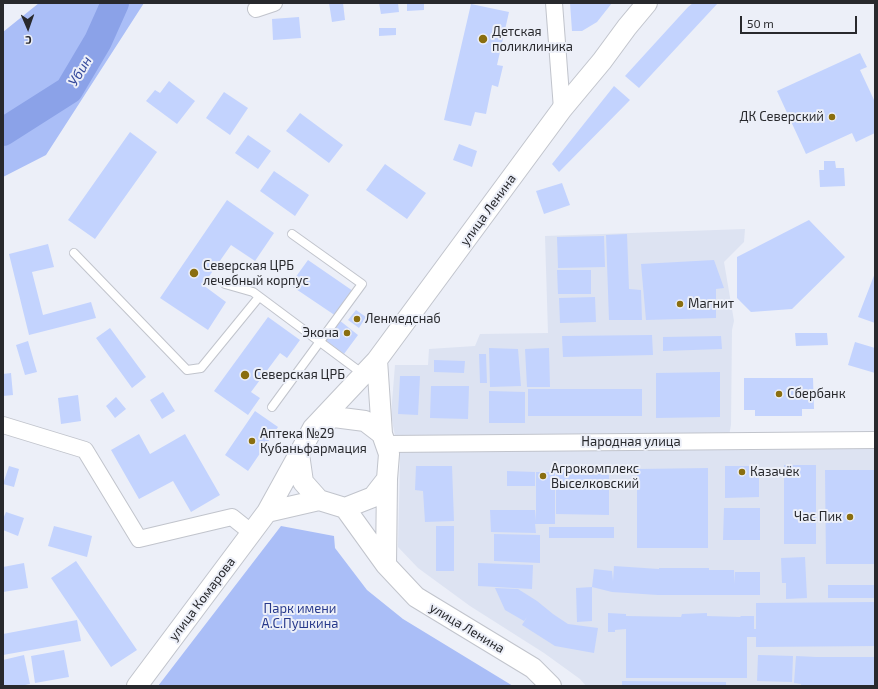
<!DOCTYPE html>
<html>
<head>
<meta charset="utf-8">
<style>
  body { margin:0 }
  #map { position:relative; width:878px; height:689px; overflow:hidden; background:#eceff8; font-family:"Exo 2",sans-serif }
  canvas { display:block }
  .frame { position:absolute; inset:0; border:4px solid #28292d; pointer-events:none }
  .north { position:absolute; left:8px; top:8px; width:40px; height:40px; -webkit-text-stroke:3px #eceff8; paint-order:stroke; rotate:178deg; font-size:11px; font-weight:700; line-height:16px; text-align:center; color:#28292d }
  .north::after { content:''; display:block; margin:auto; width:14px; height:18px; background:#28292d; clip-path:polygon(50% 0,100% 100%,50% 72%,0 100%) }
  .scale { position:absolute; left:740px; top:16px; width:117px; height:18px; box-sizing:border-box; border:2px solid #28292d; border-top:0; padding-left:5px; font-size:12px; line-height:14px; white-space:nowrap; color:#28292d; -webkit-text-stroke:3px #eceff8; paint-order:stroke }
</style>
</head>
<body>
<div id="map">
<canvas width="878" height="689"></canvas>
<div class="frame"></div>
<div class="north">С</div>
<div class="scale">50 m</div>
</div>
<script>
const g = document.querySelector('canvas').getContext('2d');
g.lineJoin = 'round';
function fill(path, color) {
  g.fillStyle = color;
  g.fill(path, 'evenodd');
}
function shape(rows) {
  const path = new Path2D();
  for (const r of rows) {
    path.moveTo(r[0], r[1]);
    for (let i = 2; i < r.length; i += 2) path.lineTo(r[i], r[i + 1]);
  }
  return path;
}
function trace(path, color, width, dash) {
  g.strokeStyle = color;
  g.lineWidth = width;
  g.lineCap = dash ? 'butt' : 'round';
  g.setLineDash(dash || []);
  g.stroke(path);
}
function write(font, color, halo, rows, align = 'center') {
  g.font = font + ' "Exo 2",sans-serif';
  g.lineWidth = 4;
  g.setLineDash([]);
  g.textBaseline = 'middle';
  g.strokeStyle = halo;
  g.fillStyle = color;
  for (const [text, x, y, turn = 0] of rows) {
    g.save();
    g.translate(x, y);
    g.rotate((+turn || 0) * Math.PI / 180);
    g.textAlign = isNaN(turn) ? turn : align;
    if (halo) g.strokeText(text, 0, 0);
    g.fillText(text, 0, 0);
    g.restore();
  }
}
fill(shape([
  [745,229,744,242,724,262,734,321,732,330,731,425,728,441,875,440,875,686,586,686,580,679,544,653,470,606,418,568,398,547,400,462,391,415,395,365,428,365,429,349,475,346,480,334,548,333,545,236]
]), '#dde3f2');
fill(shape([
  [39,3,144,3,46,155,3,177,3,32],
  [281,526,334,536,335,548,367,590,403,619,513,686,158,686]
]), '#aabef7');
trace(shape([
  [3,132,69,90,98,41,115,3]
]), '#8ba2e8', 28);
fill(shape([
  [329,3,343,3,345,20,332,22],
  [379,3,398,3,399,12,381,14],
  [407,3,424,3,424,10,407,11],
  [570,3,612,3,597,22,582,31,572,31],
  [693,3,718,3,639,88,625,76,688,7],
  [471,4,509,12,497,65,503,66,498,87,492,85,486,114,475,112,471,126,444,120],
  [299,17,301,38,273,40,272,19],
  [379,28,396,28,396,35,379,36],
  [860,53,867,67,860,70,875,102,875,133,856,142,852,133,806,154,777,91],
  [169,81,195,101,177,124,146,101,155,90,160,93],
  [614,86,630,100,559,172,552,164],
  [224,92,248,108,230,135,206,118],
  [300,113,343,145,329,163,286,131],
  [130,132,157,152,95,239,68,220],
  [248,135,271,151,258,169,235,153],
  [459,144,477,151,472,167,453,160],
  [824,161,835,161,836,168,844,168,845,186,820,187,819,170,824,170],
  [385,164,426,193,407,219,366,190],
  [274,171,309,195,295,216,260,191],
  [562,183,570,205,544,214,536,191],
  [227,200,274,233,255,261,231,245,203,285,226,302,208,330,160,298],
  [809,220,845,257,792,309,751,312,737,298,737,257],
  [627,234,629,289,641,290,642,320,609,320,606,235],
  [604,236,605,267,558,268,557,237],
  [48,244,54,267,32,272,43,315,91,302,96,318,29,335,9,254],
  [308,260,353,291,336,316,290,285],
  [714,260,724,288,716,289,716,318,646,320,641,264],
  [557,270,591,270,591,294,558,294],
  [875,273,875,323,858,317],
  [595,297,596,322,560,323,559,298],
  [356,310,366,317,359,328,348,320],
  [268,317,300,340,287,358,280,353,251,392,260,398,248,415,214,391],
  [339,320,358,335,344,354,324,339],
  [110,328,146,377,132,388,96,338],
  [795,333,827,333,828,345,796,346],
  [652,335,653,355,563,357,562,336],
  [721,336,722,349,663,351,663,337],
  [28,341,37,372,25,375,16,345],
  [855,342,875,348,875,373,848,365],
  [489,348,518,349,521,386,490,387],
  [549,348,550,387,527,387,525,349],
  [479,354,486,354,487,383,480,383],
  [434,360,465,361,464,373,434,372],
  [720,372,720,417,656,418,656,373],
  [11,373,13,395,3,396,3,374],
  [400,376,420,376,418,415,398,414],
  [744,378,813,378,814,409,802,409,802,416,755,416,755,410,744,410],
  [431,386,469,386,468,419,430,418],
  [528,389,642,389,642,416,528,416],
  [489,391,525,392,525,423,489,423],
  [163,392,175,411,162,419,150,400],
  [78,395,81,421,61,424,58,398],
  [116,397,126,409,115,418,106,406],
  [255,411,278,427,248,471,225,455],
  [139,434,150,454,185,434,220,495,191,512,173,481,139,499,111,450],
  [784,465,816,465,816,544,784,544],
  [9,466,19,469,14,487,3,484],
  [416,466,452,466,454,521,425,522,423,491,415,490],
  [725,466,759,466,759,497,725,498],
  [708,468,708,548,637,548,637,469],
  [825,470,875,470,875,564,826,564],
  [507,471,535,472,535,486,507,486],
  [536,472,555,472,555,524,535,524,536,533,491,532,490,510,535,510,536,521],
  [556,472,609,472,609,515,556,514],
  [724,508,760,508,760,540,723,540],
  [6,512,24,518,18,536,3,530,3,519],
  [54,526,92,536,87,557,48,546],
  [436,526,454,526,454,571,436,571],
  [549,527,614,527,614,538,549,538],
  [494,534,540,535,540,563,494,561],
  [805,557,807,598,786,599,786,583,782,583,781,558],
  [76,561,137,650,111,667,51,578],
  [24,563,28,588,3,592,3,567],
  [478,563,533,565,532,589,478,586],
  [614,566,659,569,659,568,709,568,709,570,734,570,735,584,735,572,760,572,760,595,658,595,612,592,592,587,592,621,577,622,576,588,592,587,594,569,612,571,613,581],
  [828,585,875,585,875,598,828,598],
  [495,588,518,589,537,601,553,614,568,624,598,628,594,653,555,646,522,625,527,617,524,621,505,610],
  [875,602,875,646,756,647,756,637,747,637,747,678,626,678,626,629,615,630,615,632,608,632,608,613,626,614,626,616,681,617,682,614,707,613,707,616,740,617,741,616,754,616,754,629,756,629,756,603],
  [77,620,81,641,3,655,3,634],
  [64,650,69,677,35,683,31,656],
  [24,655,30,684,20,686,3,686,3,660],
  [758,655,793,656,792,682,757,681],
  [796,656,816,657,875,657,875,686,801,686,801,684,794,683],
  [622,681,726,682,726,686,622,686]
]), '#c3d3fe');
const service = shape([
  [74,253,187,370,201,368,259,297],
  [225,284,253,292,363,374],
  [272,407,362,284,292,234]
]);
const minor = shape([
  [554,3,562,109],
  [256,9,274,3],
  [3,425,85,450,139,539,232,517,252,533],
  [386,444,875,440]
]);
const tertiary = shape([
  [377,360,382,434],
  [313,428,334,417,365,421,382,434,389,454,387,479,373,497,345,508,319,500,303,482,299,454,313,428,377,360,562,109,602,61,627,27,647,3],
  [345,508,386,565,416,597,533,668,551,686],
  [267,512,319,500],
  [386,565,387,479],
  [137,686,267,512,299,454]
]);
trace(service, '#c1c4cc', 10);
trace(minor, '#c1c4cc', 18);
trace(tertiary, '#c1c4cc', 22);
trace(service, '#fff', 8);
trace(minor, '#fff', 16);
trace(tertiary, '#fff', 20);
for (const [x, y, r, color] of [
  [483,39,5,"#8a6e0f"],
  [832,117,4,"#8a6e0f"],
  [194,273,5,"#8a6e0f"],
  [680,304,4,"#8a6e0f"],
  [357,319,4,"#8a6e0f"],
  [347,333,4,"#8a6e0f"],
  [245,375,5,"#8a6e0f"],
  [779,394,4,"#8a6e0f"],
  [252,441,4,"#8a6e0f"],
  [742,472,4,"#8a6e0f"],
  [543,476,4,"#8a6e0f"],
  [850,517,4,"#8a6e0f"]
]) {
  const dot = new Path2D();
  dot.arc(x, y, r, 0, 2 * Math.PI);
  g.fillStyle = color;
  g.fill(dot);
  trace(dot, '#eceff8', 1.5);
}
write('13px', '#28292d', '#eceff8', [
  ["Детская",492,32],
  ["поликлиника",492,47],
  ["ДК Северский",824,117,"right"],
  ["Северская ЦРБ",203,266],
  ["лечебный корпус",203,281],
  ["Магнит",688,304],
  ["Ленмедснаб",365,319],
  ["Экона",339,333,"right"],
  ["Северская ЦРБ",254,375],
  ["Сбербанк",787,394],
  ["Аптека №29",260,434],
  ["Кубаньфармация",260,449],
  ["Агрокомплекс",551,469],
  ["Выселковский",551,484],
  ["Казачёк",750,472],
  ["Час Пик",842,517,"right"]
], 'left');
write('13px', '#28292d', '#eceff8', [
  ["улица Ленина",488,210,-54],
  ["Народная улица",631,442],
  ["улица Комарова",202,599,-53],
  ["улица Ленина",467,628,31]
]);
write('13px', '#293b8c', '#eceff8', [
  ["Парк имени",300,609],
  ["А.С.Пушкина",300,624]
]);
write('italic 14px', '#364a9c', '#eceff8', [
  ["Убин",80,71,-59]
]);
</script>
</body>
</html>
